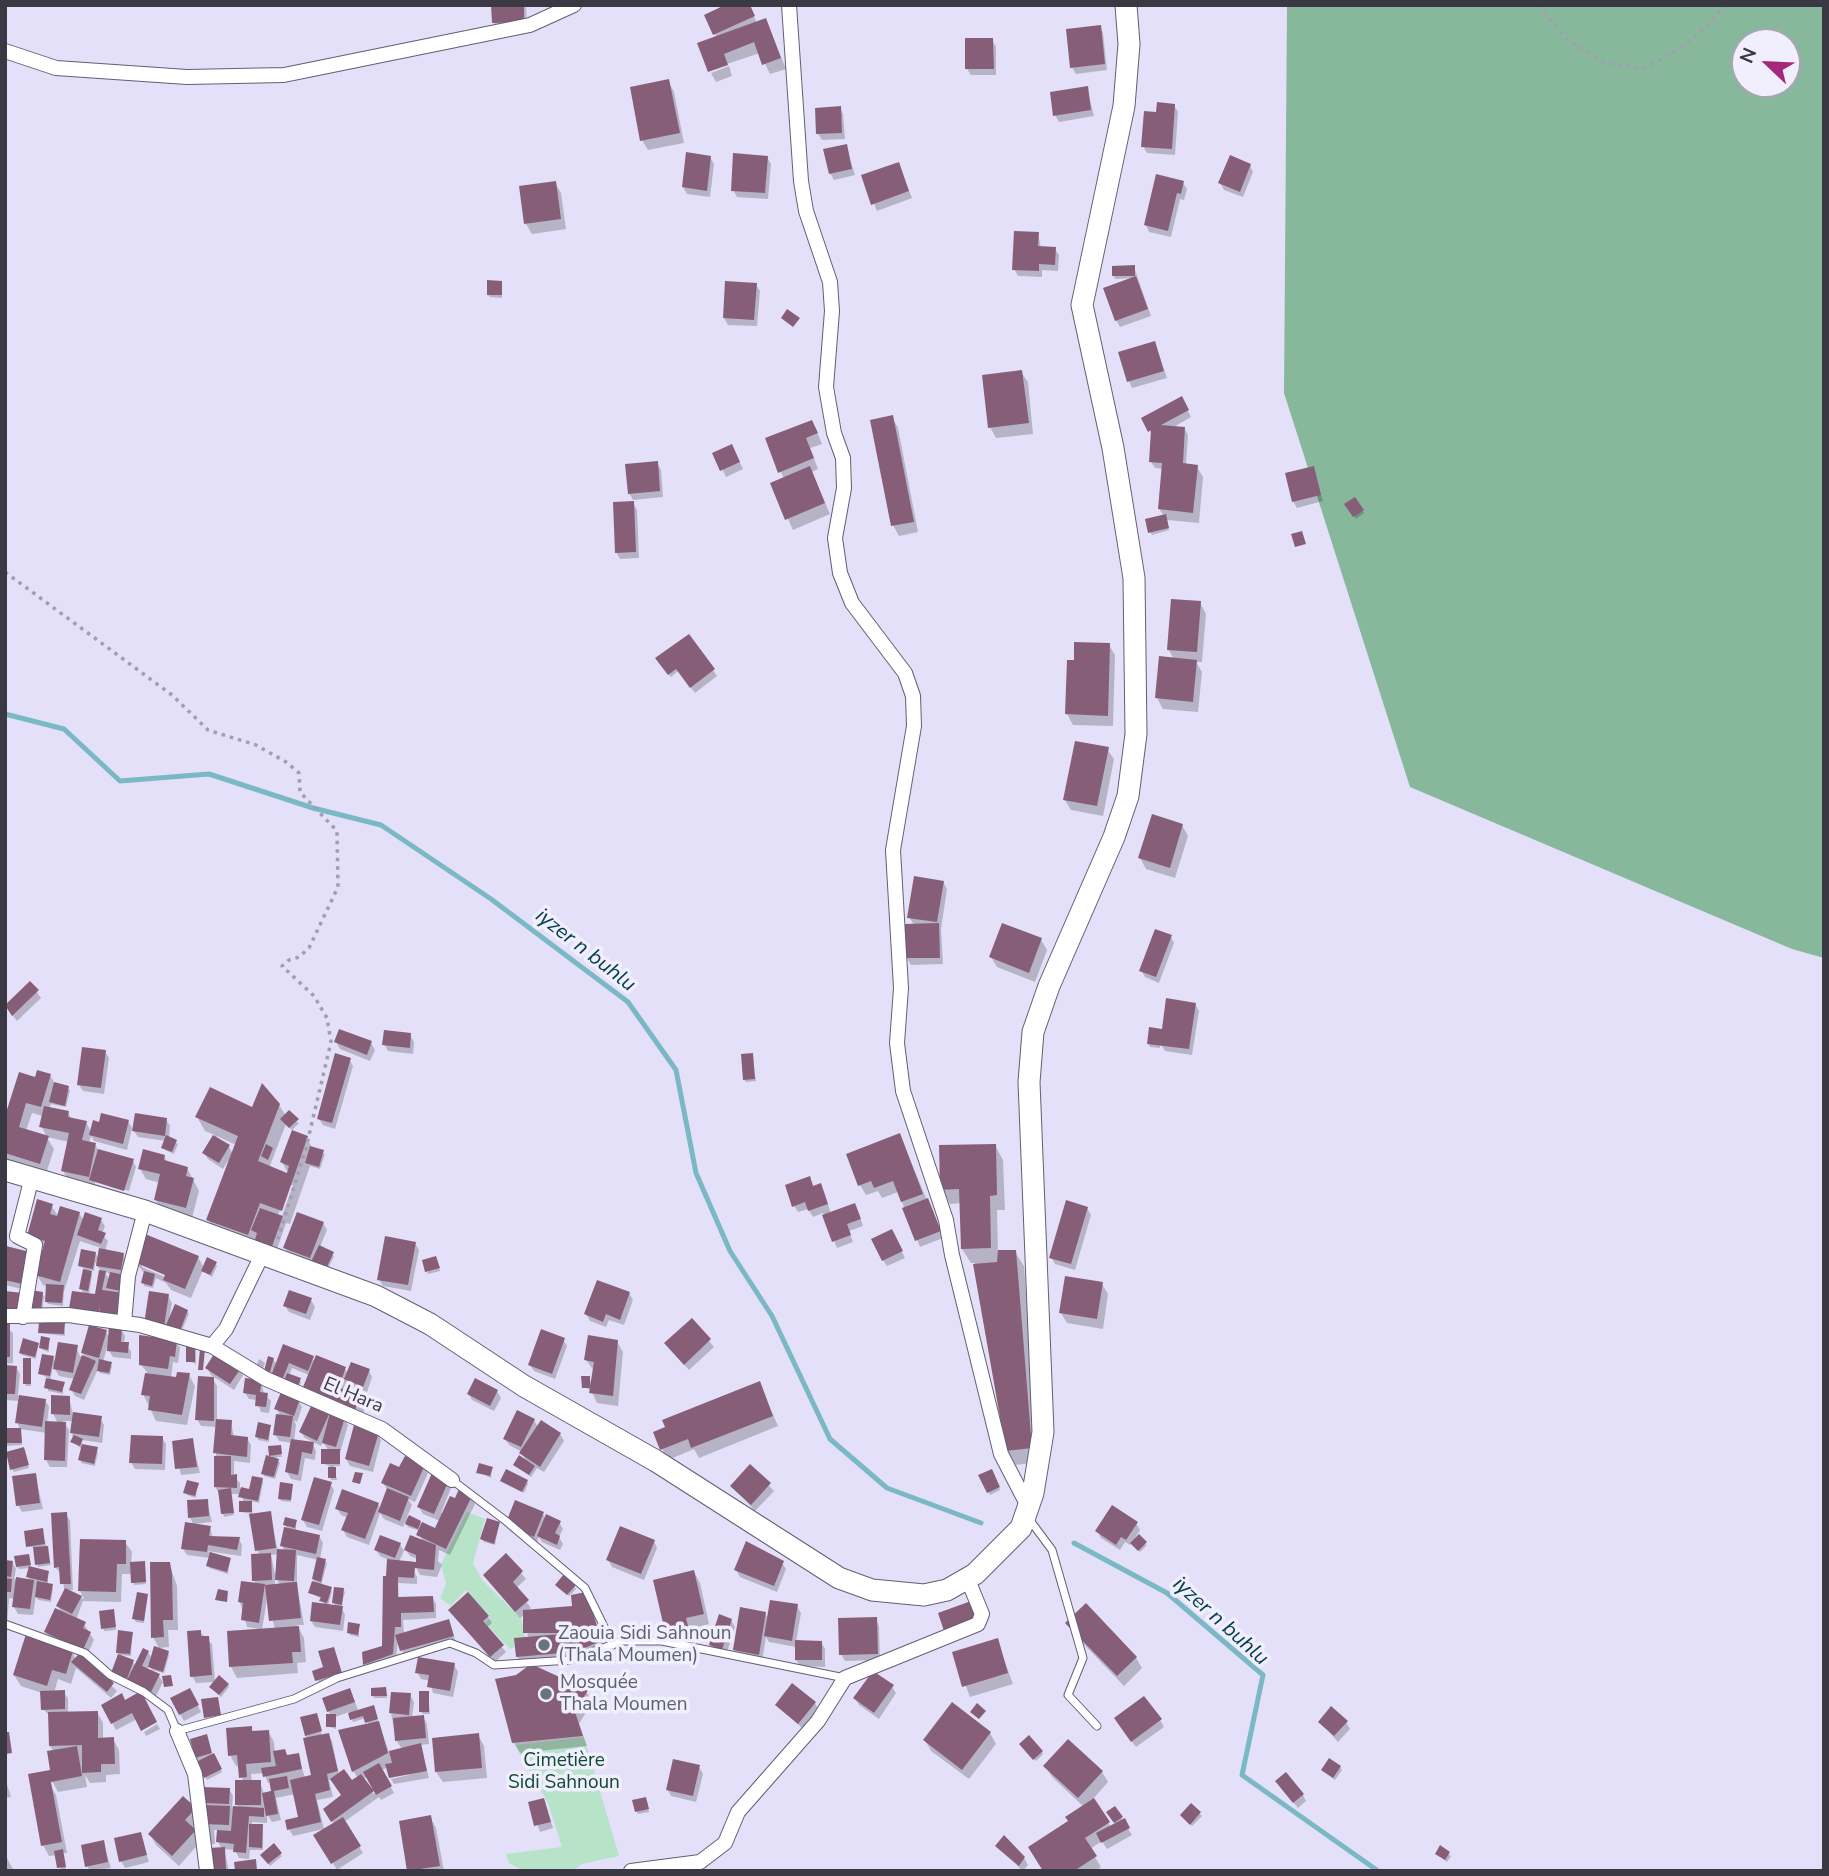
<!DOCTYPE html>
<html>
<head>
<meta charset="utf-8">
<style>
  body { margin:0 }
  #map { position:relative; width:1829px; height:1876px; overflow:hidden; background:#e4e0f9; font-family:"Nunito Sans",sans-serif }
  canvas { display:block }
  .frame { position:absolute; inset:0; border:7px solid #3a3842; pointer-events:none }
  .north { position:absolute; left:1731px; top:28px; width:70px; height:70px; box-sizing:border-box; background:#f1effe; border:2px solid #a8a6b3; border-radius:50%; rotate:293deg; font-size:19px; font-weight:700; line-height:28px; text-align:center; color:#3a3842 }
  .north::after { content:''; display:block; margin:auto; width:24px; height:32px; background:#a5287b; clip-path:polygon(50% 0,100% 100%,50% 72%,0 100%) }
</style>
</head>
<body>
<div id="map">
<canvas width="1829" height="1876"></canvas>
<div class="frame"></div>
<div class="north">N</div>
</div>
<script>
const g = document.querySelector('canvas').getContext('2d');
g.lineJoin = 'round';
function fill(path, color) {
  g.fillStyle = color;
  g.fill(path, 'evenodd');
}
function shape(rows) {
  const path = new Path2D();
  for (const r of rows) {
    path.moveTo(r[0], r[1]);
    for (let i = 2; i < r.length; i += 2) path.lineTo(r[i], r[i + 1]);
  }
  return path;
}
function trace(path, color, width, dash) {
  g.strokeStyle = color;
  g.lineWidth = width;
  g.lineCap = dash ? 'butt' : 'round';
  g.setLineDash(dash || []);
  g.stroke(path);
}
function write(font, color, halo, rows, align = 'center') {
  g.font = font + ' "Nunito Sans",sans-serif';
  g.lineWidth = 7;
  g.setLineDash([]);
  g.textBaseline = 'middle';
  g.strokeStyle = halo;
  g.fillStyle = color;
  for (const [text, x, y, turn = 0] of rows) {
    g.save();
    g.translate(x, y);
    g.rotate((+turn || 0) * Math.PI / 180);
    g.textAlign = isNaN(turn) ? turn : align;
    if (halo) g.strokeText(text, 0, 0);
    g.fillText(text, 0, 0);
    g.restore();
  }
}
fill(shape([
  [467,1512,485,1519,473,1563,482,1580,521,1618,525,1637,521,1644,510,1649,486,1624,490,1617,466,1590,451,1606,440,1598,446,1584,441,1564],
  [584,1737,619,1856,582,1864,573,1871,524,1871,509,1863,506,1854,562,1847,548,1803,515,1745]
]), '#b7e3c9');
fill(shape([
  [1287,5,1824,5,1824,958,1792,949,1410,787,1284,393],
  [1745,42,1787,42,1787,84,1745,84]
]), '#87b89c');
fill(shape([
  [493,5,526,5,527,28,497,29,494,23],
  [749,5,757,23,766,20,786,69,770,74,760,53,709,70,717,38,706,16],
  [1100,27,1103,33,1107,70,1076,74,1072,67],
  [992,40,996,47,996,75,971,75,967,69],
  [729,66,732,76,716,82,711,73],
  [668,81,674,92,684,143,648,150,642,140],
  [1087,88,1094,116,1059,122,1055,115],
  [1174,105,1178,112,1175,155,1147,153,1143,146,1158,114],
  [840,108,843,114,845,139,822,140,818,134],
  [846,146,855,175,834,180,830,173],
  [710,157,714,164,710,197,687,194,683,187],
  [767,157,771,164,768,199,737,197,733,190],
  [898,164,912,198,877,211,863,176],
  [1250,165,1253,172,1243,197,1224,190,1220,183],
  [555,183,561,193,566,229,532,234,526,224],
  [1183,183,1187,189,1184,200,1180,199,1171,237,1149,232,1146,225],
  [1038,234,1041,248,1055,249,1059,255,1058,271,1042,270,1042,277,1018,276,1014,269],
  [1134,267,1151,316,1120,327,1116,320,1133,278,1115,279,1114,276],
  [501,282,502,298,490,297,488,295],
  [756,285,760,291,757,326,728,325,724,318],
  [1155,343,1167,378,1132,388,1129,381],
  [1021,372,1028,382,1033,434,996,438,990,427],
  [1181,398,1191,417,1172,428,1184,428,1188,435,1186,465,1197,467,1203,477,1199,523,1167,520,1169,530,1152,535,1150,532,1164,516,1159,509,1164,469,1155,468,1151,462,1152,435,1143,418],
  [892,417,898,428,918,532,899,536,893,525],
  [817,432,822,444,810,448,818,469,812,472,830,514,793,530,772,484,784,479,767,439],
  [735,453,743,469,726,477,715,454],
  [657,463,661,470,663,497,633,500,629,493],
  [1313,468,1323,501,1297,508,1293,501],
  [1354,499,1364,513,1356,519,1346,505],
  [633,503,637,510,639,558,620,559,616,552],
  [1200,603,1206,614,1202,662,1196,662,1202,672,1198,712,1163,709,1157,698,1174,659,1168,649],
  [1109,645,1115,655,1113,726,1073,725,1067,714,1075,662],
  [659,661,713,670,717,676,695,693,678,671,671,677],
  [1107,749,1114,759,1103,816,1071,810,1065,800],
  [1182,825,1188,836,1175,878,1146,869,1140,858],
  [943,882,947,889,941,929,943,964,911,965,907,958,914,925,909,917],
  [1171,937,1174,943,1159,983,1145,977,1141,970],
  [1041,940,1047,950,1035,982,997,967,991,957],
  [30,983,41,998,17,1021,6,1007],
  [1195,1004,1199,1011,1192,1055,1165,1051,1160,1043,1160,1048,1150,1047,1149,1044],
  [410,1035,414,1042,413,1054,388,1051,384,1044],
  [336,1042,371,1043,375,1050,370,1061,340,1049],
  [105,1052,109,1058,104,1094,83,1091,79,1085],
  [752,1055,756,1081,746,1082,744,1079],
  [349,1059,353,1066,335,1129,323,1125,319,1119],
  [50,1075,55,1084,70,1090,66,1107,51,1104,49,1109,68,1113,72,1119,86,1122,91,1132,128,1121,132,1128,127,1150,94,1141,91,1136,89,1144,95,1145,99,1151,133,1161,136,1167,129,1191,95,1181,95,1184,129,1194,128,1197,69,1181,63,1171,69,1142,47,1137,41,1126,43,1116,32,1113,26,1131,47,1138,54,1149,46,1174,5,1161,5,1122,36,1079],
  [279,1105,286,1116,299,1123,292,1130,286,1124,269,1168,290,1177,282,1162,307,1138,312,1148,325,1154,320,1169,310,1166,290,1224,286,1223,275,1255,216,1235,208,1220,229,1159,223,1169,208,1159,204,1153,215,1135,205,1131,197,1117],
  [217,1136,236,1145,233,1154,229,1147,216,1138],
  [289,1185,293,1185,281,1219,277,1218],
  [166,1119,170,1126,169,1138,178,1144,174,1154,165,1150,166,1141,138,1137,134,1131],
  [900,1136,943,1238,920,1247,898,1192,882,1198,878,1191,866,1195,860,1185],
  [995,1145,1003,1160,1005,1210,997,1210,998,1252,1015,1252,1024,1266,1039,1462,1016,1465,1007,1451,975,1263,971,1263,962,1249,961,1203,950,1204,942,1189],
  [164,1156,168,1163,187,1168,199,1191,192,1218,162,1210,155,1199,160,1183,146,1179,140,1169],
  [809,1179,814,1187,824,1192,831,1214,858,1211,863,1226,849,1231,853,1242,837,1248,823,1213,813,1217,808,1209,798,1212,794,1206],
  [51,1205,59,1218,79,1213,84,1221,101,1220,105,1226,102,1234,108,1241,105,1251,123,1255,127,1261,120,1327,125,1336,124,1344,131,1351,131,1359,113,1357,107,1348,103,1362,112,1366,110,1375,100,1373,98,1369,84,1400,75,1396,71,1389,75,1379,59,1376,53,1366,50,1381,63,1384,63,1394,48,1391,48,1378,40,1374,53,1358,56,1363,76,1347,80,1356,86,1359,83,1353,106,1332,110,1339,111,1325,74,1320,84,1294,81,1289,85,1269,80,1266,95,1253,99,1259,101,1248,80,1241,64,1291,63,1306,48,1304,44,1297,42,1313,32,1312,42,1293,47,1301,48,1287,43,1285,37,1275,45,1249,35,1246],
  [95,1262,100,1270,96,1296,89,1295,92,1275,89,1270,94,1271],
  [105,1272,111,1274,110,1281],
  [1087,1208,1091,1215,1075,1270,1055,1264,1051,1257],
  [323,1223,327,1230,320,1247,334,1256,326,1273,289,1254,285,1248],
  [895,1238,905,1258,887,1266,883,1260],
  [415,1243,419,1250,411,1291,383,1286,379,1279],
  [7,1248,26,1290,5,1285],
  [198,1257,204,1268,215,1263,217,1266,212,1277,203,1270,191,1298,171,1290,166,1283,156,1278,153,1288,144,1286,145,1274,135,1262],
  [142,1264,173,1276,172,1280,142,1267],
  [424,1261,437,1261,440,1271,428,1274],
  [1102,1284,1108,1294,1103,1329,1067,1323,1061,1313],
  [629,1293,633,1300,624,1325,609,1320,606,1327,590,1321,586,1314],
  [168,1296,172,1303,169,1319,187,1311,189,1314,181,1332,150,1331],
  [311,1300,315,1307,310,1320,289,1312,285,1306],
  [692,1320,714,1347,689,1370,666,1344],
  [64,1325,65,1336,40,1333],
  [5,1326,13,1333,13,1363,5,1364],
  [563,1339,567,1346,555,1379,534,1371,530,1365],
  [49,1340,49,1352,43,1350,41,1348],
  [176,1341,180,1348,178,1363,173,1362,171,1378,189,1375,195,1386,187,1425,156,1421,143,1394,147,1372,141,1365],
  [617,1342,623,1352,618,1406,597,1403,591,1390,583,1387,589,1378,592,1385,594,1371,586,1360],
  [38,1344,36,1359,22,1355,20,1353],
  [188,1346,196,1348,196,1364,188,1361],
  [312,1358,315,1362,345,1369,348,1374,369,1371,372,1377,367,1392,349,1385,347,1389,345,1386,345,1392,359,1398,365,1408,359,1424,377,1434,381,1440,373,1472,350,1466,346,1459,357,1421,342,1416,348,1425,340,1453,340,1466,334,1466,337,1480,331,1480,329,1466,322,1463,329,1451,323,1442,321,1446,305,1438,301,1432,314,1404,309,1375,292,1368,289,1376,301,1382,298,1390,266,1371,273,1359,277,1365],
  [259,1359,265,1363,261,1374,255,1369],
  [30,1360,31,1386,26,1386,25,1383],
  [5,1366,16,1367,20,1374,18,1396,45,1400,49,1407,47,1423,58,1423,53,1414,69,1397,73,1414,100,1418,104,1425,102,1443,82,1440,82,1446,98,1452,95,1466,81,1463,82,1449,72,1442,73,1421,63,1421,69,1430,67,1467,50,1467,46,1460,47,1433,20,1429,17,1422,20,1401,5,1400],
  [207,1368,239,1369,243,1375,234,1390,211,1375],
  [213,1379,217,1386,217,1421,231,1422,234,1437,247,1438,251,1445,250,1463,234,1461,234,1476,240,1483,240,1489,251,1491,262,1479,263,1482,259,1503,251,1501,253,1515,270,1513,278,1551,285,1551,282,1546,288,1530,285,1525,296,1521,296,1531,319,1536,323,1543,320,1559,327,1563,321,1586,332,1591,328,1606,336,1607,334,1603,343,1590,345,1592,341,1606,345,1615,343,1631,315,1627,311,1621,324,1606,322,1599,310,1593,317,1584,313,1579,318,1560,297,1555,297,1585,304,1625,297,1625,304,1638,306,1662,297,1663,298,1673,237,1678,231,1667,229,1633,260,1629,247,1627,240,1602,256,1585,254,1580,259,1555,251,1514,241,1512,244,1503,241,1494,231,1494,234,1515,224,1517,223,1514,220,1494,215,1487,217,1427,201,1426,197,1419],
  [278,1554,277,1574,275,1574,271,1555],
  [275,1576,280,1585,275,1586],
  [267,1599,275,1629,262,1630],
  [261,1382,264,1394,271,1401,269,1413,261,1412,257,1400,249,1399,245,1393],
  [759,1383,778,1426,699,1458,694,1449,668,1460,662,1449],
  [497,1391,501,1398,494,1411,472,1400,469,1394],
  [299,1401,302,1407,297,1422,294,1420,296,1425,294,1441,313,1444,316,1451,315,1460,305,1458,301,1481,291,1479,287,1472,292,1443,279,1441,275,1434,281,1416,276,1409],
  [534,1420,538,1427,541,1422,560,1434,564,1441,544,1472,537,1468,531,1477,515,1465,526,1462,522,1452,509,1445,505,1439],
  [270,1426,269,1442,258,1440,257,1437],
  [20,1429,22,1445,5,1446,5,1430],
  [162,1438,166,1444,165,1470,135,1469,131,1462],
  [192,1440,200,1473,181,1475,174,1442],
  [280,1447,282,1457,276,1457,280,1463,275,1479,264,1476,263,1473,273,1459,271,1455],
  [24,1452,29,1468,14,1472,12,1469],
  [750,1466,774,1491,755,1511,732,1486],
  [424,1467,428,1473,415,1502,408,1499,412,1505,407,1517,436,1530,440,1521,423,1514,419,1507,447,1482,451,1488,441,1513,443,1514,456,1500,471,1497,475,1504,450,1555,439,1550,438,1561,442,1565,437,1577,420,1575,416,1567,412,1567,417,1577,417,1584,398,1583,399,1599,432,1597,436,1604,436,1618,403,1620,404,1634,448,1621,456,1642,405,1657,398,1639,396,1661,369,1671,364,1653,384,1647,389,1578,389,1560,380,1556,376,1550,400,1544,404,1551,399,1562,418,1563,418,1559,410,1556,406,1550,422,1541,420,1531,408,1527,405,1522,403,1527,384,1519,380,1513,369,1545,347,1537,343,1530,348,1518,341,1515,337,1508,378,1504,381,1510,387,1489,383,1483,400,1469],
  [492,1468,491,1478,478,1472],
  [991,1471,1000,1490,990,1495,981,1476],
  [35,1474,43,1509,22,1512,18,1505],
  [502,1481,527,1481,528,1484,524,1493],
  [330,1484,334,1490,322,1531,307,1527,303,1520],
  [197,1485,196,1498,187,1495,185,1492],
  [292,1485,291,1502,281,1501,280,1498],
  [207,1501,212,1522,193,1524,190,1517],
  [542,1513,546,1519,559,1522,563,1529,559,1537,563,1544,560,1550,542,1542,539,1537,537,1542,511,1532,507,1525],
  [66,1514,70,1521,73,1590,67,1590,84,1599,80,1591,125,1542,132,1552,131,1564,145,1566,146,1584,134,1585,132,1574,122,1574,121,1602,83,1601,76,1620,84,1624,94,1640,87,1655,50,1639,46,1632,62,1614,58,1606,65,1591,61,1574,55,1567],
  [1136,1523,1140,1530,1133,1541,1147,1545,1140,1552,1132,1542,1130,1545,1125,1542,1120,1550,1101,1538,1097,1531],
  [499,1524,495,1545,484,1542,482,1539],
  [210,1528,213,1538,239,1539,242,1545,241,1556,207,1551,230,1560,228,1574,209,1568,210,1558,187,1555,183,1549],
  [42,1530,51,1565,38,1567,35,1548,28,1546],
  [654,1541,657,1548,644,1580,612,1567,608,1560],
  [506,1555,526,1579,516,1588,531,1608,527,1611,573,1608,589,1600,604,1648,578,1659,521,1663,517,1656,528,1638,525,1614,520,1618,485,1575],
  [28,1556,31,1568,19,1569,17,1567],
  [5,1561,12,1562,16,1569,14,1579,30,1581,28,1577,48,1572,48,1585,53,1588,51,1602,38,1600,36,1596,33,1615,18,1614,14,1607,15,1599,9,1598,7,1625],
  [169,1563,177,1586,178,1630,168,1630,169,1647,159,1648,153,1637],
  [782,1563,786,1569,777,1592,740,1577,736,1570],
  [694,1572,700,1583,709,1624,691,1629,693,1641,674,1646,668,1635],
  [574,1586,576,1589,569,1596,559,1587],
  [147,1596,144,1623,136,1622,134,1619],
  [797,1606,801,1613,796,1642,821,1642,825,1649,825,1667,800,1666,796,1660,796,1647,769,1642,766,1637,762,1661,739,1657,735,1650,765,1613,768,1619],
  [450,1610,488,1617,492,1623,486,1628,506,1652,494,1663],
  [113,1611,116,1630,104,1631,103,1628],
  [876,1619,879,1626,880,1660,845,1661,841,1654],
  [731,1620,735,1627,726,1655,715,1652,711,1645],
  [1068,1624,1136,1658,1142,1668,1124,1686,1074,1634],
  [359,1626,359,1637,350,1635,349,1633],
  [200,1632,212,1644,215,1682,196,1683,192,1676],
  [132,1633,131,1656,119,1655,118,1652],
  [27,1636,72,1652,76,1659,80,1655,117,1691,111,1698,76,1668,71,1684,58,1679,54,1693,64,1692,68,1699,68,1714,97,1712,103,1723,103,1740,113,1739,119,1750,120,1774,106,1775,106,1782,90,1783,85,1775,87,1787,58,1792,52,1781,48,1781,56,1795,67,1853,63,1853,66,1869,61,1870,57,1855,49,1856,43,1845,30,1775,52,1771,49,1753,54,1752,50,1746,50,1716,43,1709,42,1693,21,1686,14,1675],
  [997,1640,1013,1684,970,1697,954,1654],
  [333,1649,344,1680,321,1687,314,1672,325,1669],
  [148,1652,152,1659,168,1652,169,1655,164,1673,152,1670,149,1665,147,1670,159,1676,163,1682,155,1698,115,1675,133,1662,136,1667],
  [454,1665,458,1672,453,1697,433,1693,430,1681,421,1679,417,1672],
  [228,1685,229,1687,221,1697,211,1687],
  [892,1687,896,1693,879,1719,859,1705,855,1698],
  [385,1689,387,1698,374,1698,373,1696],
  [190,1690,201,1712,184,1721,172,1699],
  [350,1690,359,1712,374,1710,389,1752,402,1749,396,1740,391,1713,410,1695,414,1702,412,1718,423,1717,427,1724,429,1744,420,1745,429,1778,394,1784,391,1779,409,1775,408,1771,388,1767,382,1770,394,1793,381,1800,379,1797,344,1822,363,1853,337,1870,316,1835,334,1824,329,1816,343,1796,332,1780,329,1780,333,1797,317,1800,324,1829,293,1836,289,1829,300,1819,295,1794,276,1798,281,1820,272,1822,267,1814,267,1823,252,1822,252,1826,263,1829,263,1850,250,1850,249,1859,239,1858,235,1850,224,1849,229,1871,212,1871,222,1849,218,1842,218,1830,214,1830,215,1844,210,1844,203,1802,229,1789,233,1796,232,1807,239,1808,237,1804,243,1782,240,1766,236,1766,230,1755,251,1728,254,1732,268,1731,274,1742,275,1753,285,1751,288,1757,298,1755,305,1778,313,1776,306,1735,317,1718,322,1736,328,1735,332,1741,339,1775,352,1782,358,1778,353,1771,369,1725,366,1718,353,1722,349,1712,335,1717,336,1729,327,1726,331,1716,328,1711],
  [264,1773,268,1783,271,1782,273,1792,264,1794,260,1782,252,1782,251,1774],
  [368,1777,375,1793,374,1794,363,1779],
  [586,1691,592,1702,579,1724,587,1746,520,1753,514,1743],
  [428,1693,430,1714,423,1714,421,1712],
  [121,1696,137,1719,116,1730,103,1705],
  [815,1703,818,1709,803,1729,777,1705],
  [1160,1720,1164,1727,1136,1747,1120,1725],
  [1320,1722,1346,1722,1350,1729,1338,1742],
  [157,1724,160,1729,146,1736,144,1732],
  [990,1733,996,1744,969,1779,931,1751,925,1740],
  [478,1735,484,1746,487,1778,443,1782,436,1772],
  [207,1739,212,1756,222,1772,207,1780,196,1757],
  [1023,1747,1042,1752,1043,1754,1036,1761],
  [699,1767,703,1774,696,1802,671,1796,668,1790],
  [1046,1767,1102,1772,1108,1782,1093,1799,1111,1827,1116,1824,1109,1812,1115,1808,1132,1835,1107,1849,1102,1841,1090,1849,1101,1867,1096,1871,1044,1871,1070,1822,1084,1807,1052,1777],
  [1340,1767,1342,1770,1335,1780,1323,1771],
  [5,1778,11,1797,5,1798],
  [1281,1788,1303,1795,1306,1801,1298,1808],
  [183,1799,201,1819,192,1828,201,1841,179,1866,156,1845,150,1834],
  [544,1800,553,1828,540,1832,530,1803],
  [647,1801,649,1812,638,1814,637,1812],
  [1191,1805,1202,1816,1192,1826,1184,1818],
  [430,1817,436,1828,444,1871,409,1871,401,1822],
  [140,1834,149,1862,125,1868,121,1861],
  [103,1842,111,1868,90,1871,87,1866],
  [997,1847,1024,1858,1028,1865,1023,1871],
  [1441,1848,1451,1856,1447,1862,1437,1854],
  [5,1853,9,1862,14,1871,5,1871],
  [280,1854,282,1856,270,1866,264,1858]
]), '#0003');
trace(shape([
  [5,714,64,729,120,781,209,774,313,808,381,825,491,899,628,1002,676,1070,696,1173,730,1251,772,1316,830,1439,887,1488,981,1523],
  [1074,1543,1167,1593,1263,1675,1242,1775,1378,1871]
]), '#7bb8c5', 5);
fill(shape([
  [491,5,524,5,524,22,492,23],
  [725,5,750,5,755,16,713,35,704,15],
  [766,18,781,58,762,65,754,42,724,54,728,65,708,72,697,43],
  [1101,25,1105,64,1070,68,1066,29],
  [965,38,993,38,994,69,965,69],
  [669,79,680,133,640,141,630,87],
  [1088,86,1091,110,1053,116,1050,92],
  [1157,102,1175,104,1172,149,1141,147,1144,111,1156,112],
  [841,106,842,133,816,134,815,108],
  [847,144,852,169,829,174,823,149],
  [686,152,711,156,707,191,682,187],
  [733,153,768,156,765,193,731,191],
  [1230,155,1251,164,1240,192,1218,183],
  [899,162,909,191,871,205,861,175],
  [1156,174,1184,181,1181,194,1177,193,1168,231,1144,225],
  [556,181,561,219,524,224,519,186],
  [1014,231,1039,232,1038,246,1056,247,1055,265,1039,264,1039,271,1012,270],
  [1135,265,1135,276,1112,276,1112,266],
  [1136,276,1148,309,1115,321,1103,288],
  [487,280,502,281,502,295,487,295],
  [725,281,757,283,754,320,723,318],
  [787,309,800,318,793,327,781,318],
  [1155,341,1164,371,1127,382,1118,352],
  [1022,370,1029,423,988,428,982,375],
  [1182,396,1189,410,1161,425,1185,427,1183,463,1198,465,1193,513,1158,509,1162,463,1149,462,1151,430,1148,432,1141,418],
  [893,415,914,522,891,526,870,420],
  [812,420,818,433,806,438,814,458,778,473,765,438],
  [732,444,740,462,720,471,712,453],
  [658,461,660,491,628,494,625,464],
  [810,466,825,503,785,520,770,483],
  [1314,466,1321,495,1292,502,1285,473],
  [1355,497,1364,510,1353,517,1344,504],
  [634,501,636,552,615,553,613,502],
  [1166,514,1169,528,1148,533,1145,519],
  [1302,531,1306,544,1295,547,1291,534],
  [1171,599,1201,601,1197,652,1167,650],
  [689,634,715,669,690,688,676,669,668,675,655,658],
  [1074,642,1110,643,1108,716,1065,714,1067,660,1074,660],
  [1159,656,1197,660,1193,702,1155,698],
  [1075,741,1109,747,1097,806,1063,800],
  [1152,814,1183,824,1170,868,1138,858],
  [914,876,944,881,937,922,907,918],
  [939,923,940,958,905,958,905,924],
  [1002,923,1042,938,1029,973,989,957],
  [1155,929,1172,935,1156,977,1139,971],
  [30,981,39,990,12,1016,5,1005],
  [1166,998,1196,1003,1189,1049,1147,1044,1149,1027,1162,1029],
  [339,1029,372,1041,367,1055,334,1042],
  [384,1030,411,1033,410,1048,382,1045],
  [82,1047,106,1050,101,1088,77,1085],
  [335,1053,351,1058,332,1123,317,1119],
  [753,1053,755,1079,743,1080,741,1054],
  [37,1070,51,1074,41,1107,26,1103,19,1127,49,1136,40,1164,5,1153,5,1116,19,1072,35,1077],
  [54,1082,69,1086,65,1106,49,1102],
  [262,1083,280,1104,258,1161,287,1173,289,1166,280,1162,292,1130,308,1136,282,1211,260,1203,248,1235,206,1220,238,1136,195,1117,210,1087,252,1107],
  [44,1106,69,1111,68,1117,87,1121,82,1140,96,1143,89,1177,61,1171,69,1133,39,1127],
  [289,1110,299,1119,289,1128,280,1119],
  [101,1113,129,1120,123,1144,89,1135,93,1120,99,1122],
  [135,1113,167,1118,165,1136,132,1131],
  [900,1133,923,1194,901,1202,893,1181,874,1188,871,1181,858,1186,846,1154],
  [166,1135,177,1140,172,1152,161,1148],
  [213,1135,230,1145,219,1163,202,1153],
  [266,1144,273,1148,268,1160,261,1156],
  [996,1144,997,1195,990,1196,991,1248,961,1249,959,1189,940,1190,939,1145],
  [310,1146,324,1150,319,1167,305,1163],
  [98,1149,134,1159,124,1191,89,1180],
  [143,1149,165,1155,164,1160,188,1167,186,1176,194,1178,186,1208,154,1200,160,1174,138,1169],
  [810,1176,813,1186,821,1183,828,1204,808,1211,805,1202,792,1207,785,1185],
  [928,1198,941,1231,915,1241,902,1208],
  [37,1199,53,1204,50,1214,57,1216,60,1206,80,1212,60,1282,35,1275,45,1241,27,1236],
  [1066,1200,1088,1207,1071,1264,1049,1258],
  [855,1203,861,1219,847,1224,851,1235,832,1242,822,1215],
  [260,1208,283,1216,271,1249,254,1243,257,1233,251,1230],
  [85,1212,102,1218,98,1230,106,1233,101,1244,77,1235],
  [297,1212,324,1222,310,1258,283,1248],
  [892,1229,903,1251,882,1261,871,1239],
  [145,1234,199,1256,185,1289,163,1280,165,1275,134,1262],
  [385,1236,416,1242,408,1285,377,1280],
  [319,1245,334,1252,325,1271,310,1264],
  [6,1246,30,1252,22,1284,5,1280],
  [99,1248,124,1253,121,1270,96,1266],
  [81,1249,96,1252,93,1269,78,1266],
  [998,1250,1016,1250,1032,1448,1006,1451,973,1264,997,1262],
  [436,1256,440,1268,425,1272,422,1260],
  [207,1257,217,1262,210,1275,201,1271],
  [83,1269,92,1271,88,1291,79,1289],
  [99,1270,106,1271,102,1290,124,1293,119,1321,99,1318,100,1305,98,1318,68,1314,72,1291,95,1294],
  [144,1271,155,1274,152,1286,141,1283],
  [110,1272,125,1275,121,1291,106,1288],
  [1065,1276,1103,1282,1097,1319,1059,1313],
  [597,1280,630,1292,620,1320,606,1314,603,1322,584,1314],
  [46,1284,64,1285,62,1303,45,1302],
  [31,1290,43,1292,41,1311,28,1309],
  [289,1290,312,1298,306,1314,283,1306],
  [5,1291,22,1293,20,1313,5,1312],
  [149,1291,169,1294,164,1327,144,1324],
  [175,1304,188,1310,180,1331,166,1325],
  [692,1318,711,1339,684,1365,664,1343],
  [39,1322,65,1323,64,1334,38,1333],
  [5,1324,10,1324,10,1357,5,1357],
  [89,1325,107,1330,99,1358,81,1353],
  [109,1326,122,1327,121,1342,129,1342,128,1353,107,1351],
  [541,1329,565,1338,552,1374,528,1365],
  [139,1335,177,1340,175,1357,170,1356,168,1369,139,1365],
  [588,1335,618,1340,613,1396,589,1393,594,1362,584,1360],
  [41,1336,50,1338,48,1350,39,1348],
  [23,1338,39,1343,35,1357,19,1353],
  [58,1342,78,1345,73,1373,53,1369],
  [186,1344,195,1344,195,1362,186,1362],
  [283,1344,314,1356,308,1371,289,1363,282,1380,271,1376],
  [200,1349,205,1349,203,1370,198,1370],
  [216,1351,241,1368,230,1384,205,1368],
  [42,1354,54,1356,50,1376,38,1374],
  [82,1355,96,1361,81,1394,69,1390],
  [316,1355,346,1367,341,1381,330,1377,328,1383,360,1396,354,1413,301,1392],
  [268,1356,274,1358,270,1372,264,1371],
  [23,1358,31,1358,31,1384,23,1384],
  [99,1359,112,1362,109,1373,97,1371],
  [351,1362,370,1369,363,1387,344,1379],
  [5,1365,17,1366,15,1394,5,1394],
  [177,1372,190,1373,182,1415,148,1410,150,1396,141,1395,145,1373,176,1377],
  [287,1373,301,1378,297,1389,283,1384],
  [198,1376,214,1377,214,1421,195,1420],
  [581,1376,590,1376,590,1388,582,1388],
  [46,1378,65,1382,62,1392,44,1388],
  [245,1378,262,1380,260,1392,268,1393,266,1407,255,1406,256,1395,243,1393],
  [475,1378,498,1390,490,1406,467,1394],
  [760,1381,773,1416,691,1448,688,1439,660,1450,653,1432,665,1427,662,1420],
  [281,1392,300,1399,294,1416,274,1409],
  [19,1395,46,1399,42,1427,15,1423],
  [51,1395,70,1396,70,1415,51,1414],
  [313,1402,331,1410,317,1441,299,1432],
  [517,1410,535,1419,521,1447,503,1439],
  [73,1412,102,1416,99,1437,70,1433],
  [330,1413,345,1417,336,1447,322,1443],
  [276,1414,293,1416,290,1437,273,1435],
  [216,1419,232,1420,231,1435,248,1437,247,1457,213,1453],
  [541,1420,561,1433,540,1467,519,1453],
  [45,1421,66,1422,65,1461,44,1460],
  [355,1421,379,1432,369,1466,345,1459],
  [258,1422,271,1425,268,1440,255,1437],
  [5,1428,21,1428,22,1443,5,1443],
  [74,1435,83,1439,80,1446,70,1442],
  [131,1435,163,1436,162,1464,129,1463],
  [193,1438,197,1467,175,1469,172,1441],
  [291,1439,314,1442,312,1454,302,1452,298,1475,285,1472],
  [82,1444,98,1447,94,1464,78,1460],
  [281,1445,282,1454,269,1456,268,1446],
  [24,1447,29,1465,10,1470,6,1452],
  [321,1449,340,1449,340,1464,321,1464],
  [266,1455,279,1459,274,1477,261,1474],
  [519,1455,535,1466,529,1475,513,1465],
  [214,1456,231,1456,231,1475,237,1474,237,1488,214,1487],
  [405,1456,425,1465,411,1496,381,1483,390,1463,399,1467],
  [479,1463,493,1467,490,1476,476,1473],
  [750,1464,771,1483,751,1505,730,1486],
  [328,1467,336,1467,336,1478,328,1478],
  [506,1469,528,1480,522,1492,500,1481],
  [992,1469,1000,1487,987,1493,978,1475],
  [355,1472,363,1473,360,1484,352,1482],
  [36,1473,40,1503,16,1506,12,1476],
  [432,1473,449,1480,434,1514,417,1507],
  [252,1476,263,1478,258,1501,238,1497,241,1487,249,1489],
  [314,1477,332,1482,319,1525,301,1520],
  [187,1480,199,1483,195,1496,183,1493],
  [280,1482,293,1484,291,1500,278,1499],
  [231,1488,234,1513,221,1514,218,1490],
  [387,1488,409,1497,400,1521,378,1512],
  [342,1489,379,1503,365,1539,341,1530,348,1513,335,1509],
  [459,1489,472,1496,446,1549,416,1535,422,1522,435,1528,450,1496,455,1498],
  [208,1499,209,1516,188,1518,187,1500],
  [515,1500,544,1512,534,1537,505,1525],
  [239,1501,252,1501,252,1512,239,1512],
  [1112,1505,1138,1522,1126,1540,1121,1537,1116,1545,1095,1531],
  [271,1511,276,1548,255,1551,249,1514],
  [67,1512,71,1584,60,1584,59,1567,54,1568,51,1513],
  [546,1514,561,1521,555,1533,560,1536,557,1545,537,1536],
  [409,1515,421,1521,418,1529,405,1524],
  [285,1517,297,1520,295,1528,283,1525],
  [487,1518,500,1522,494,1544,480,1539],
  [185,1522,211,1526,209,1536,240,1537,237,1550,208,1545,207,1552,181,1549],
  [620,1526,655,1540,641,1574,606,1560],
  [284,1527,320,1535,316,1554,280,1546],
  [43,1528,45,1544,26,1547,24,1531],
  [1139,1534,1147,1542,1138,1551,1130,1543],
  [380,1535,401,1543,395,1558,374,1550],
  [410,1535,436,1545,434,1570,415,1568,414,1578,398,1577,398,1597,433,1596,434,1612,401,1613,401,1627,395,1627,393,1654,363,1665,362,1652,382,1646,383,1576,386,1576,387,1559,416,1562,416,1555,404,1550],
  [80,1539,126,1540,126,1564,117,1564,116,1592,78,1591],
  [746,1541,784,1561,774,1586,734,1570],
  [48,1546,50,1563,35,1565,33,1547],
  [277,1549,296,1550,294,1581,275,1580],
  [210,1552,231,1558,227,1572,206,1566],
  [271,1553,272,1580,252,1581,251,1554],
  [506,1553,523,1571,513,1582,529,1600,515,1612,483,1575],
  [29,1554,31,1565,16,1567,14,1556],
  [317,1557,326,1559,321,1582,312,1579],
  [5,1560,13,1561,11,1577,5,1576],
  [145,1561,146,1582,131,1583,130,1562],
  [150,1562,170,1562,172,1574,173,1620,163,1620,164,1637,151,1638],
  [29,1566,49,1571,47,1582,26,1577],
  [694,1570,704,1614,686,1618,689,1630,666,1636,653,1580],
  [564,1574,576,1585,567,1595,555,1585],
  [16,1577,34,1580,30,1609,12,1607],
  [5,1578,12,1579,11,1592,5,1592],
  [37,1581,53,1584,50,1600,35,1597],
  [241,1581,265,1584,259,1623,241,1620,243,1603,238,1602],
  [312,1581,332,1587,327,1603,319,1601,321,1597,308,1593],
  [294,1582,297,1582,301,1618,269,1621,265,1585],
  [334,1587,344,1588,342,1605,332,1603],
  [65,1588,82,1596,72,1614,56,1606],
  [218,1589,228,1591,227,1602,215,1600],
  [137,1592,148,1594,144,1621,132,1619],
  [468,1592,489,1616,483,1621,504,1645,490,1657,448,1610],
  [586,1592,602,1641,574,1652,516,1657,514,1638,573,1633,523,1633,523,1610,572,1606,571,1595],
  [770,1600,798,1604,792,1641,764,1636],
  [971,1601,977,1619,944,1631,938,1613],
  [312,1602,343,1606,340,1625,310,1621],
  [1086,1603,1137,1657,1117,1676,1065,1623],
  [740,1607,766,1612,759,1655,733,1650],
  [55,1608,86,1622,83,1628,91,1632,83,1650,44,1632],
  [114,1609,116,1627,101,1629,99,1611],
  [719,1614,732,1619,722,1650,709,1645],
  [877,1617,878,1654,839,1655,838,1618],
  [449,1619,454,1636,400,1651,395,1635],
  [348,1622,360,1624,358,1635,347,1633],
  [299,1626,301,1652,292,1652,293,1663,229,1667,227,1631],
  [118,1630,133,1632,130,1654,116,1653],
  [201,1630,201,1636,209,1636,212,1675,190,1677,187,1631],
  [26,1634,73,1651,66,1674,52,1670,47,1686,13,1675],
  [998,1638,1008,1673,962,1687,952,1652],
  [795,1640,822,1641,822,1660,795,1660],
  [154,1646,169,1651,163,1672,148,1667],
  [334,1647,342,1673,315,1681,312,1671,323,1667,318,1651],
  [143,1648,149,1651,142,1666,160,1674,151,1692,127,1680],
  [80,1653,114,1683,107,1692,71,1662],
  [118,1654,134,1660,127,1679,111,1673],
  [418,1657,455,1663,450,1691,427,1687,429,1675,415,1673],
  [531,1664,588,1690,575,1712,583,1736,512,1743,495,1679,516,1675],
  [873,1671,894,1685,874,1713,853,1698],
  [171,1675,173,1686,164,1687,162,1676],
  [219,1675,229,1684,219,1695,209,1687],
  [792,1683,816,1702,798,1724,775,1705],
  [386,1687,387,1696,371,1696,371,1688],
  [190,1688,199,1705,179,1715,170,1698],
  [350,1688,355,1702,327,1712,322,1698],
  [65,1690,65,1709,41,1710,40,1691],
  [141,1691,157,1722,141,1731,132,1713,111,1724,101,1705,122,1693,125,1700],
  [419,1691,429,1691,429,1712,419,1712],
  [391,1692,411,1693,409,1715,389,1713],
  [1144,1696,1162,1719,1131,1742,1114,1718],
  [218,1697,221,1715,204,1718,201,1699],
  [952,1702,991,1732,962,1770,923,1740],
  [977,1703,986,1711,979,1719,970,1712],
  [374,1705,378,1719,365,1723,363,1716,350,1720,348,1713],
  [1331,1706,1348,1721,1334,1736,1318,1722],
  [98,1711,98,1738,114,1737,115,1764,101,1764,101,1772,82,1773,82,1745,49,1746,48,1712],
  [317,1713,322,1731,305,1736,300,1717],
  [326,1714,336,1714,336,1727,326,1727],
  [424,1715,426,1738,395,1741,393,1718],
  [379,1721,388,1753,352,1772,338,1730],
  [252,1726,252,1731,269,1730,271,1762,246,1764,247,1777,239,1778,237,1755,228,1756,226,1728],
  [5,1732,9,1732,12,1753,5,1754],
  [329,1733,338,1771,327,1774,330,1790,315,1794,321,1822,287,1830,285,1820,298,1817,290,1780,311,1775,303,1738],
  [479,1733,482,1768,435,1772,432,1738],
  [207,1734,212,1753,195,1758,190,1739],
  [1029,1735,1043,1751,1033,1760,1019,1744],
  [1068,1739,1103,1771,1078,1798,1043,1766],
  [421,1743,427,1771,389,1778,385,1764,392,1763,389,1751],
  [77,1746,82,1776,51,1782,62,1842,41,1846,28,1774,50,1770,47,1751],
  [285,1749,287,1755,299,1753,302,1769,263,1777,261,1768,276,1766,273,1751],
  [214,1753,222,1769,204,1778,196,1762],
  [1329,1758,1341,1766,1333,1778,1321,1770],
  [673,1759,700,1765,693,1796,666,1790],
  [379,1763,392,1786,376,1795,363,1772],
  [344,1769,352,1780,361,1774,374,1791,331,1822,323,1809,341,1795,330,1779],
  [1286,1772,1304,1794,1293,1803,1275,1781],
  [287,1776,289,1788,274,1791,278,1814,266,1816,262,1793,271,1791,269,1779],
  [235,1780,261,1780,261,1805,235,1805],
  [202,1787,230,1788,229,1804,201,1803],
  [183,1796,196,1808,185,1820,196,1830,172,1856,148,1834],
  [646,1797,649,1809,635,1812,632,1800],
  [544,1798,551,1822,534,1826,528,1802],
  [1094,1798,1110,1822,1085,1838,1097,1856,1074,1871,1043,1871,1028,1847,1068,1821,1065,1817],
  [1191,1803,1201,1812,1190,1825,1180,1815],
  [205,1805,230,1806,229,1825,204,1824],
  [233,1806,264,1808,264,1817,249,1816,246,1853,233,1852,234,1844,216,1842,217,1830,231,1831],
  [1115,1806,1123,1817,1114,1823,1106,1812],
  [431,1815,440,1866,407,1871,399,1821],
  [343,1817,361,1846,331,1864,313,1835],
  [1125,1818,1130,1828,1101,1843,1096,1833],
  [249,1824,263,1824,262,1848,249,1847],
  [141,1832,147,1855,119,1862,114,1838],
  [1004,1835,1025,1857,1019,1866,995,1846],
  [104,1840,108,1862,85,1867,81,1845],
  [274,1843,282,1853,268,1864,260,1855],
  [1440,1845,1450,1852,1445,1860,1435,1854],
  [225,1847,226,1871,210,1871,208,1848],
  [63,1849,66,1867,57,1868,54,1851],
  [256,1859,257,1871,235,1871,234,1862]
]), '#875e78');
const lane = shape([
  [452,1480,506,1521,585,1588,613,1645],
  [1029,1519,1052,1550,1083,1658,1068,1695,1097,1726],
  [5,1624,85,1653,110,1675,144,1692,168,1710,177,1731,294,1699,337,1678,450,1643,476,1653,494,1665,570,1660,622,1641,662,1641,845,1678]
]);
const street = shape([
  [789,5,801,181,806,211,830,282,832,311,826,387,834,433,843,458,844,488,835,538,840,573,852,603,905,673,913,696,914,726,893,850,901,988,897,1043,903,1091,946,1220,952,1255,1001,1454,1029,1508],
  [5,51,56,68,187,77,284,75,530,25,574,5],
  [5,1316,68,1315,140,1325,212,1346,266,1379,382,1429,452,1480],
  [23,1317,35,1245,17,1236,32,1177],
  [124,1323,128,1276,145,1211],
  [212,1346,226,1329,262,1255],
  [177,1731,195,1774,207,1871],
  [631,1871,700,1862,725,1843,738,1812,818,1721,845,1678,978,1624,982,1614,968,1580]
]);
const secondary = shape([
  [5,1170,145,1211,376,1296,430,1324,524,1386,656,1461,839,1578,872,1590,924,1595,947,1590,975,1574,1021,1528,1033,1493,1043,1432,1029,1082,1033,1032,1049,986,1114,837,1128,796,1136,734,1134,578,1113,448,1082,305,1124,106,1129,44,1126,5]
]);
trace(lane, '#625f73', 9);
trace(street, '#625f73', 16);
trace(secondary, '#625f73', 23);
trace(shape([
  [1539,5,1566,38,1604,63,1645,68,1689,43,1727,5],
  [5,572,172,695,208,730,256,745,286,762,299,773,300,792,337,831,338,887,309,948,299,957,289,960,282,966,314,996,327,1018,331,1042,306,1148,278,1239]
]), '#a19eb1', 3.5, [3.5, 5]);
trace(lane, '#fff', 7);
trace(street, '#fff', 14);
trace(secondary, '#fff', 21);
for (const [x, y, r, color] of [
  [544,1645,7,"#6b7280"],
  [546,1694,7,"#6b7280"]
]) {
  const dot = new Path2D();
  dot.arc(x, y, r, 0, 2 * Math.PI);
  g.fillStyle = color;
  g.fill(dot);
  trace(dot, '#f1effe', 2.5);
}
write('19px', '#3a3842', '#f1effe', [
  ["El Hara",353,1396,23]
]);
write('19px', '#5b616d', '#f1effe', [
  ["Zaouia Sidi Sahnoun",558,1634],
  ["(Thala Moumen)",558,1656],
  ["Mosquée",560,1683],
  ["Thala Moumen",560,1705]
], 'left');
write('19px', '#0d4a2f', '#f1effe', [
  ["Cimetière",564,1761],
  ["Sidi Sahnoun",564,1783]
]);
write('italic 21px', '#043f49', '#f1effe', [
  ["iγzer n buhlu",585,951,38],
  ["iγzer n buhlu",1220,1622,42]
]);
</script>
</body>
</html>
